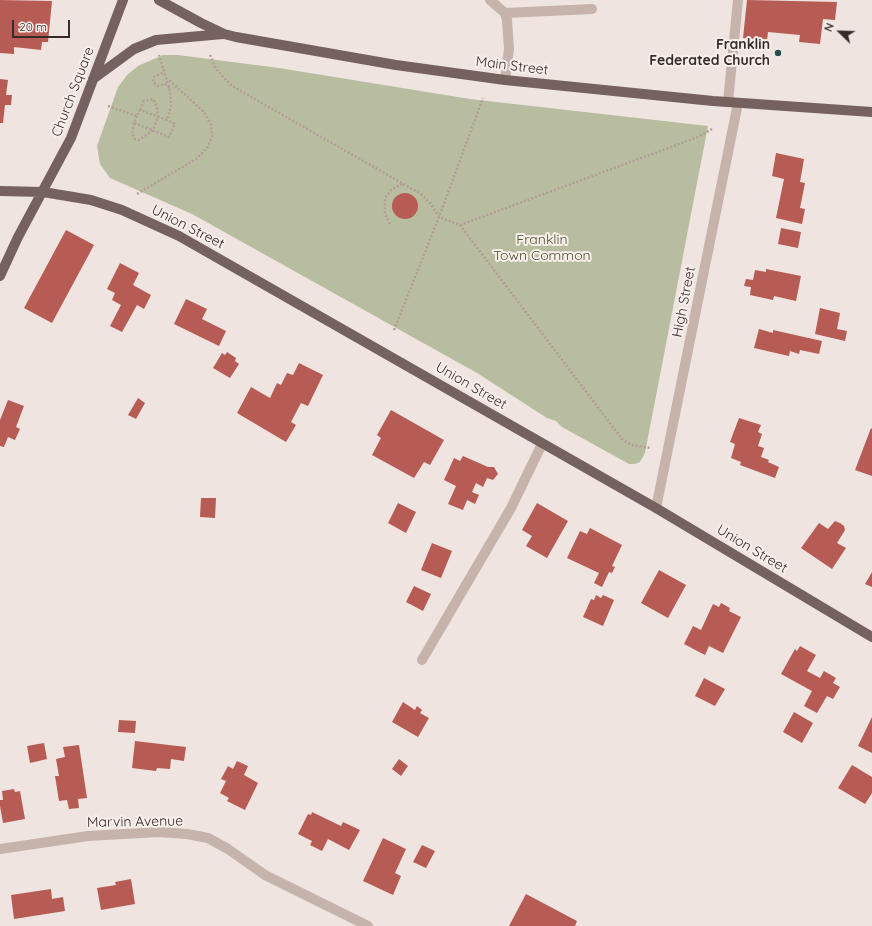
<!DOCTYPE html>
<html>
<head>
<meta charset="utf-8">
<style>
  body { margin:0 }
  #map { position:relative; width:872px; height:926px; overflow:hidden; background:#efe4df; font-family:Quicksand,sans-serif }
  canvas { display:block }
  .north { position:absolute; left:820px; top:12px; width:40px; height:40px; -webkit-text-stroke:3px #f8efea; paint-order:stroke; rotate:293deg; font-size:11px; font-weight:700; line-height:16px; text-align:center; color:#352b2a }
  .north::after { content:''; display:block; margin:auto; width:14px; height:18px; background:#352b2a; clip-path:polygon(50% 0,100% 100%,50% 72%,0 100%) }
  .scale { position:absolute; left:12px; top:20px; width:58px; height:18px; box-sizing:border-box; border:2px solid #352b2a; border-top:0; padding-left:5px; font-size:12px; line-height:14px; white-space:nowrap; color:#352b2a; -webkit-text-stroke:3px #f8efea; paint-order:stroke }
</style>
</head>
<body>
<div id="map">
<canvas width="872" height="926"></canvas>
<div class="north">N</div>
<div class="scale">20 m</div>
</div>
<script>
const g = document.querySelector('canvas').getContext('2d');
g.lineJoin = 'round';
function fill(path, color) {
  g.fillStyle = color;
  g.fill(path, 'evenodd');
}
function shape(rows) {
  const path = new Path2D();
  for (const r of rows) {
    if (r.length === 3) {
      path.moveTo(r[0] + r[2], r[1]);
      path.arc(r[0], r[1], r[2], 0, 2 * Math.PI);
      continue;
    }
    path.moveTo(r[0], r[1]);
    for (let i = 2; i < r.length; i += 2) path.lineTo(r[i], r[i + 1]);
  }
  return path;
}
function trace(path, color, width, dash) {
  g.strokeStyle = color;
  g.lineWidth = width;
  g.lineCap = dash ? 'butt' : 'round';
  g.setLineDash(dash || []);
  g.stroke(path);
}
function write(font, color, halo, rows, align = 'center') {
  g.font = font + ' Quicksand,sans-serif';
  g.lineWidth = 4;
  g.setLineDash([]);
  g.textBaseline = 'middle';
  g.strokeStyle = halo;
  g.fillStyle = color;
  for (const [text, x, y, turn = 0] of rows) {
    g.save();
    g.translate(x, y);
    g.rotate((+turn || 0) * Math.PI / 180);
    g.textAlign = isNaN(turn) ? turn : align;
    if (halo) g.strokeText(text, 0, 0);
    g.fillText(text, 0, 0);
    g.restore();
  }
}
fill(shape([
  [163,55,178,55,279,68,470,99,708,126,645,453,640,462,635,464,629,464,562,427,556,421,547,418,477,373,192,214,110,178,100,164,97,146,118,87,127,75,138,66]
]), '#b8bda0');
fill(shape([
  [0,0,52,1,48,42,42,42,41,50,14,47,14,54,0,53],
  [747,0,837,2,835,20,823,19,820,44,799,42,800,35,768,32,767,40,743,38],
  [0,79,8,80,6,95,12,95,11,105,5,105,3,123,0,123],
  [776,153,804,159,800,182,805,183,800,208,805,209,802,224,776,218,784,179,772,176],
  [405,206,13],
  [781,228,801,232,798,248,778,244],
  [66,230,94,245,52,323,24,308],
  [120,263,139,273,133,285,151,295,144,309,137,305,122,332,110,326,121,305,112,300,115,293,107,289],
  [766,269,801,276,796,301,774,296,773,300,750,295,751,287,744,286,746,279,753,280,755,270,766,272],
  [186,299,207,309,202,319,226,331,219,346,174,324],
  [820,308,840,313,837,329,847,331,845,341,815,334],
  [759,329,773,333,773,330,822,341,819,354,800,350,799,354,790,351,789,356,754,348],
  [227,352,236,358,235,361,239,364,230,378,213,368,222,353,225,355],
  [299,363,323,375,308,406,301,403,291,422,296,425,286,442,237,413,251,387,270,398,277,383,281,385,287,373,293,375],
  [138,398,145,403,136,419,128,415],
  [8,400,24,406,16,427,20,429,15,440,8,437,4,447,0,446,0,420],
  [391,410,444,440,430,465,424,462,414,478,372,455,381,438,377,435],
  [739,418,761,425,758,432,762,434,758,446,764,448,761,457,769,460,768,462,779,467,775,478,740,465,741,462,731,458,735,444,730,442],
  [871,428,872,429,872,476,855,470],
  [463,456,488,467,494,467,498,474,493,480,487,478,483,487,476,483,472,492,479,495,475,504,467,500,463,510,448,504,456,486,444,480,454,458,460,461],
  [201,498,216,498,215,518,200,517],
  [398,503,416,512,406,533,388,523],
  [537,503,568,521,547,558,526,546,532,536,522,530],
  [835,521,840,523,844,526,845,530,837,543,846,548,832,569,801,548,819,523,828,529],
  [590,528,622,545,612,566,615,567,612,573,609,572,602,587,594,583,599,573,567,558,580,531,587,534],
  [432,543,452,551,441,578,421,570],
  [659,570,686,585,668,618,641,603],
  [872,572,872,587,865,584],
  [414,586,431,594,423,611,406,602],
  [596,595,601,598,603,595,614,600,603,626,583,617,591,599,594,600],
  [721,603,730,608,729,611,741,617,723,653,709,646,705,655,684,644,693,626,701,630,713,604,719,607],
  [800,646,816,655,807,671,820,678,824,671,836,678,833,683,840,687,833,699,827,696,817,713,804,706,812,691,781,674,795,649,797,651],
  [704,678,725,689,715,706,695,696],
  [403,702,415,710,417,706,422,710,420,713,429,718,418,737,392,722],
  [794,712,813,723,802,743,783,732],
  [872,717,872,753,858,746],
  [119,720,136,721,135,733,118,732],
  [135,741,186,747,184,761,171,759,170,769,157,768,156,771,132,768],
  [44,743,47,759,30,763,27,746],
  [79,745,87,798,78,799,79,808,69,809,67,800,59,801,55,776,59,776,56,759,65,757,63,747],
  [399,759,408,766,401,776,392,769],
  [237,761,248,766,244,775,258,783,245,810,227,801,229,798,220,793,226,781,221,779,228,766,233,769],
  [852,765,872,777,872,793,865,804,838,788],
  [14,789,15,792,20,791,25,819,3,823,0,806,0,800,3,800,2,791],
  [312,812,341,826,343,822,360,830,349,850,328,839,322,851,310,845,312,841,298,834,308,814,311,815],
  [383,838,406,849,395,873,401,876,393,895,363,881],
  [422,845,435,851,426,868,413,862],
  [131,879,135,904,101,910,97,888,116,885,115,882],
  [51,889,52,899,63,897,65,911,14,919,11,895],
  [526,894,577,921,575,926,509,926]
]), '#b75b55');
trace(shape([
  [210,55,216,69,232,86,421,194,430,203,439,217,460,225,622,439,631,445,651,448],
  [164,69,162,73,154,77,153,82,158,86,165,84,170,88],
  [108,106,137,116,140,110,167,120,171,106,170,91,159,55],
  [137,116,134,123,169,137,175,124,167,120],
  [134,123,132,134,135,139,139,140,153,130,158,117,157,107,153,99,144,101,140,110],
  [137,194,196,159,207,148,212,137,211,125,204,112,168,79],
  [390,224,385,214,385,198,392,189,403,184],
  [460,225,698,137,712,129],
  [394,330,439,217,483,98]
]), '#b29d96', 2.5, [2, 2]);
trace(shape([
  [490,0,505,13,507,20,509,49,505,80],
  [505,13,592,9],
  [728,102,738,0],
  [656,508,738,103],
  [422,660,511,508,542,444],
  [0,849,88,836,159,832,187,834,208,838,228,849,265,875,368,926]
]), '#c6b3ac', 10);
trace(shape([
  [159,0,201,23,224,34,236,37,396,65,505,80,713,101,872,112],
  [93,79,134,49,156,40,223,34],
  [0,191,43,192,91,200,122,210,179,236,656,508,872,637],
  [0,276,18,237,71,138,123,0]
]), '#75615d', 10);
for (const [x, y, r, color] of [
  [778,53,4,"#25514c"]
]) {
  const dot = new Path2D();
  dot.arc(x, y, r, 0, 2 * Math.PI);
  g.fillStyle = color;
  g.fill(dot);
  trace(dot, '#f8efea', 1.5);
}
write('bold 14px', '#352b2a', '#f8efea', [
  ["Franklin",770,45],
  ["Federated Church",770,61]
], 'right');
write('14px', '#352b2a', '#f8efea', [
  ["Main Street",512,66,7],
  ["Church Square",73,92,-69],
  ["Union Street",188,227,27],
  ["High Street",684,302,-79],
  ["Union Street",471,386,30],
  ["Union Street",752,549,31],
  ["Marvin Avenue",135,822,-1]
]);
write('14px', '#4a5031', '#f8efea', [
  ["Franklin",542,240],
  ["Town Common",542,256]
]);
</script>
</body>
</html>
